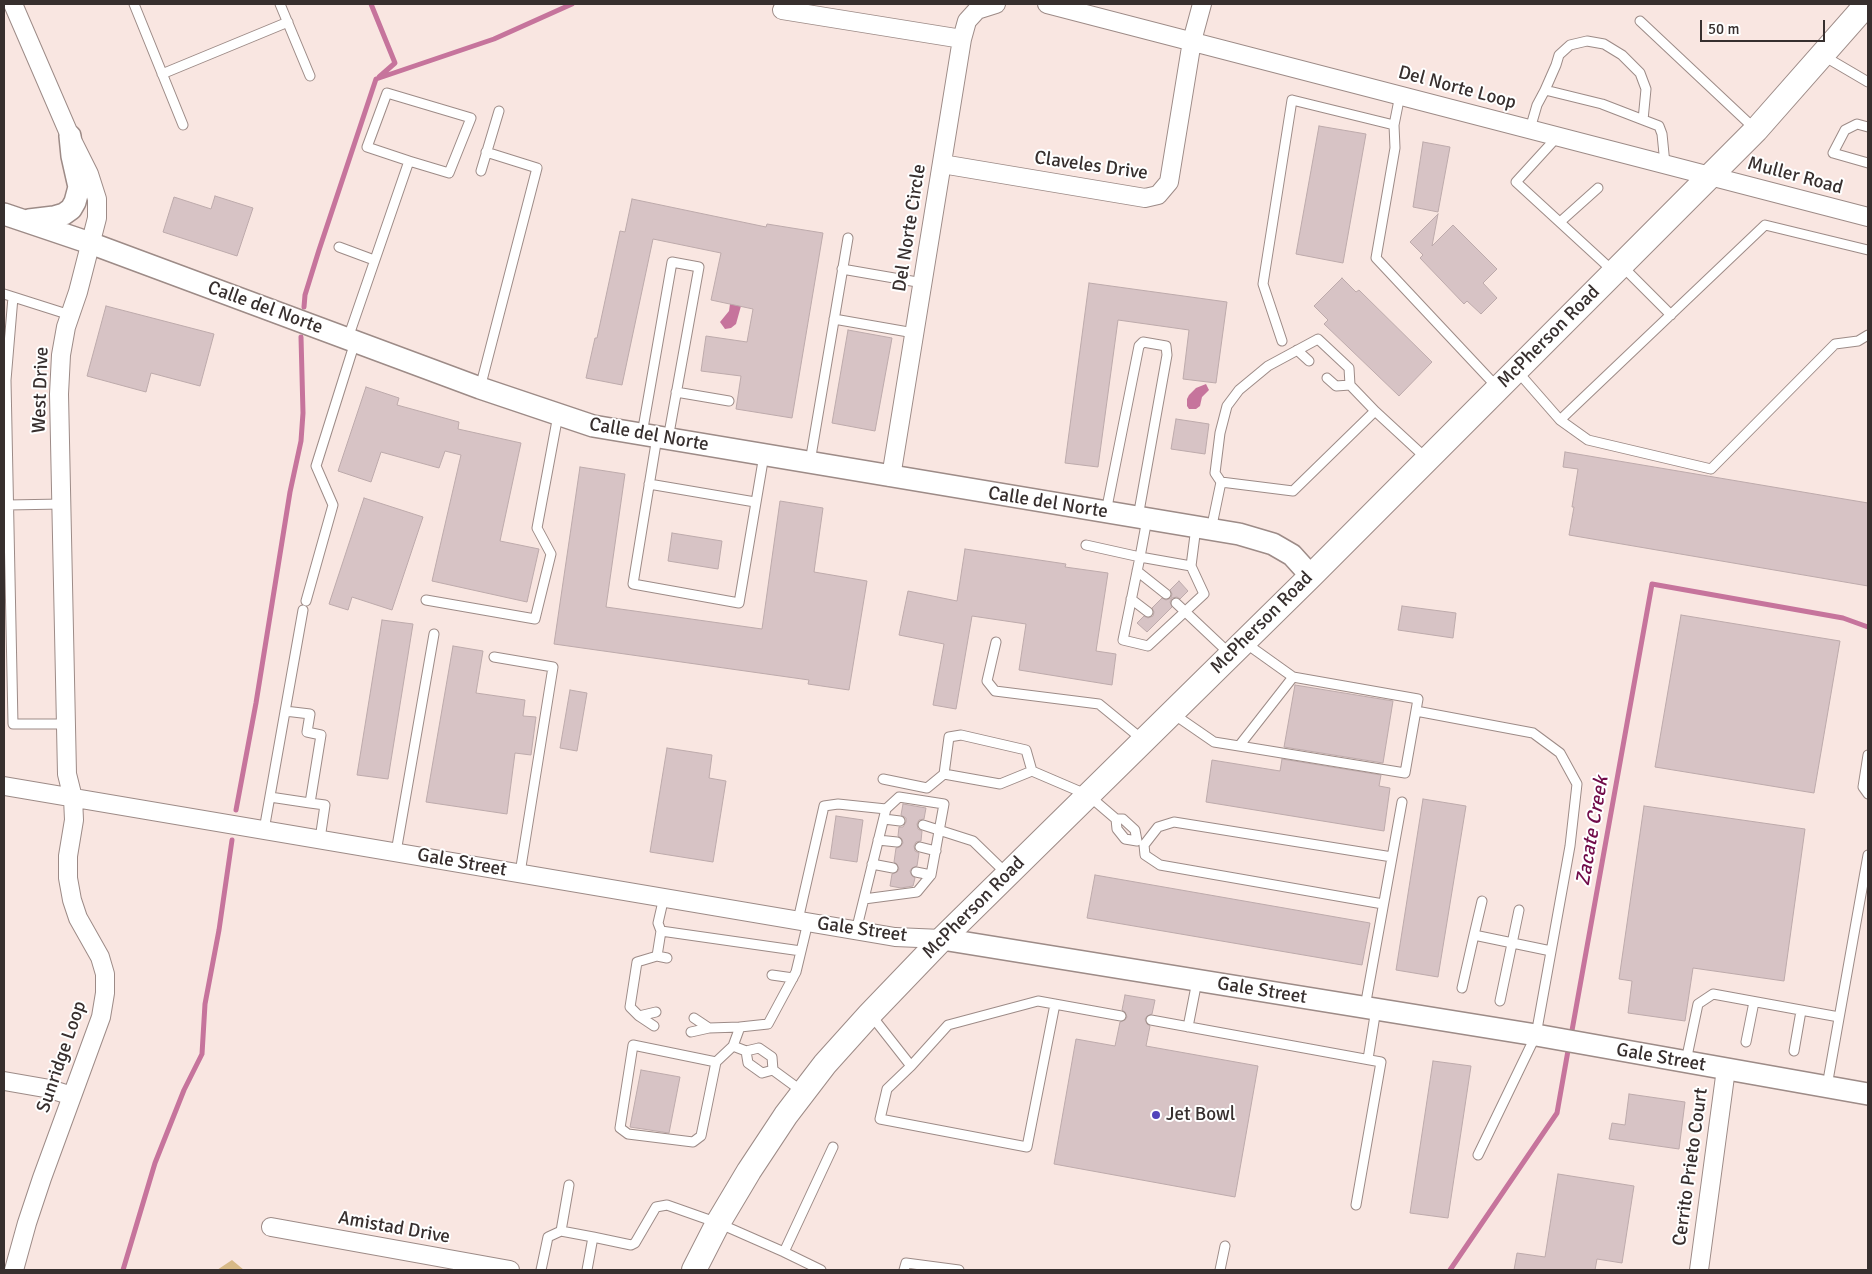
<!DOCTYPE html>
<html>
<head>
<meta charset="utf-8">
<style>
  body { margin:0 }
  #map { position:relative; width:1872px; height:1274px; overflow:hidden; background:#f9e6e1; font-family:Signika,sans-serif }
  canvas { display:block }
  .frame { position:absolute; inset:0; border:5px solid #372f2e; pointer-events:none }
  .scale { position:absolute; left:1700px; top:20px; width:125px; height:22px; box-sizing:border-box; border:2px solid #372f2e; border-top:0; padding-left:6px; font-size:15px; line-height:18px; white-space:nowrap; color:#372f2e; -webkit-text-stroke:4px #fff; paint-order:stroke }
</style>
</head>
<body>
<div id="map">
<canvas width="1872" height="1274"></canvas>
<div class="frame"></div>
<div class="scale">50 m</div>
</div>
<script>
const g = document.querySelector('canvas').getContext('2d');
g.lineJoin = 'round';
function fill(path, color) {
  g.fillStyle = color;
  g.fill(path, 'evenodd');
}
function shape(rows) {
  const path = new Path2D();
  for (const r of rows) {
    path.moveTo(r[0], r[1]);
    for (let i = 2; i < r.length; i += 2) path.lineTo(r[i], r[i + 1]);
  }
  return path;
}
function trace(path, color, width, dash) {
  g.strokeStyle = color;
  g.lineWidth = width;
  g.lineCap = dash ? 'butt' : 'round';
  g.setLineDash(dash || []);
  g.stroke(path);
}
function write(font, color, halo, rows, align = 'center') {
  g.font = font + ' Signika,sans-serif';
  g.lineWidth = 4;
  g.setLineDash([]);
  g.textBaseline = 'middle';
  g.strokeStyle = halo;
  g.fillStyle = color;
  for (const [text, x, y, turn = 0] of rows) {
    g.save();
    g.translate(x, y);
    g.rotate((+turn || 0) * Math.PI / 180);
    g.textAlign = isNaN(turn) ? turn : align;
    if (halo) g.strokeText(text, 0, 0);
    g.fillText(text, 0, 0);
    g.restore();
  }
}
fill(shape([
  [232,1260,244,1270,217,1270]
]), '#d7b987');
fill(shape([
  [735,302,741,306,736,324,731,328,725,329,720,322,729,311,730,304],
  [1206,384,1209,390,1202,397,1200,406,1196,409,1189,409,1187,406,1187,399,1189,395,1196,388]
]), '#c6749c');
trace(shape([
  [371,4,395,63,379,77],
  [304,307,305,295,319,250,376,79,494,39,572,4],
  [236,810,256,703,290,492,301,441,303,413,301,337],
  [1571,1036,1652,584,1843,618,1868,627],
  [123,1270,155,1163,184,1090,202,1054,205,1004,219,930,232,840],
  [1450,1270,1557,1113,1569,1045]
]), '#c6749c', 5);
const building = shape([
  [1319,126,1366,134,1343,263,1296,254,1319,126],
  [1423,142,1450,147,1438,212,1413,207,1423,142],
  [215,196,253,208,237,256,163,232,174,197,211,209,215,196],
  [632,199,766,227,767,224,823,233,792,418,736,409,741,376,701,371,706,336,747,342,753,309,711,300,721,253,653,239,622,385,586,378,595,338,597,338,620,231,625,232,632,199],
  [1438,214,1432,246,1453,225,1497,269,1483,283,1497,298,1481,314,1467,301,1464,304,1420,258,1423,255,1410,242,1438,214],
  [1342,278,1356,292,1359,290,1432,362,1399,396,1324,324,1328,320,1314,306,1342,278],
  [1089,283,1227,302,1216,383,1183,379,1189,330,1118,320,1098,467,1065,463,1089,283],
  [106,306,214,334,200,386,151,373,146,392,87,376,106,306],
  [848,330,892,338,875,431,832,423,848,330],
  [366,387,399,398,397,405,459,422,458,429,521,443,500,541,539,549,527,602,432,581,461,455,445,451,439,468,381,452,371,482,338,471,366,387],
  [1176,419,1209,424,1205,454,1171,449,1176,419],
  [1565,452,1868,503,1868,586,1569,535,1574,507,1572,507,1578,469,1563,467,1565,452],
  [580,467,625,474,606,607,762,629,780,501,823,508,814,572,867,581,849,690,808,684,809,680,554,644,580,467],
  [364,498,423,517,392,610,352,597,348,610,329,604,364,498],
  [672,533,722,541,718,569,668,561,672,533],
  [965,549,1066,564,1065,567,1108,573,1096,651,1116,654,1112,685,1019,670,1026,624,972,616,956,709,933,705,944,644,899,635,908,591,957,601,965,549],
  [1179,581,1188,591,1180,599,1177,597,1172,598,1170,602,1172,607,1147,632,1137,623,1144,616,1148,618,1153,616,1154,612,1152,608,1162,598,1166,600,1171,598,1172,594,1170,590,1179,581],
  [1402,606,1456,613,1453,638,1398,630,1402,606],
  [1681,615,1840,641,1814,793,1655,767,1681,615],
  [382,620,413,624,388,779,357,775,382,620],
  [453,646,483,651,476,693,525,700,523,716,536,717,531,755,515,753,507,814,426,802,453,646],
  [1295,685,1393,701,1383,763,1284,747,1295,685],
  [570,690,587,693,577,751,560,748,570,690],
  [667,748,712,755,709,778,726,781,713,862,650,852,667,748],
  [1282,759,1381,775,1379,786,1390,788,1384,831,1206,802,1212,760,1280,771,1282,759],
  [1423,799,1466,806,1438,977,1396,970,1423,799],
  [903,804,926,808,924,819,919,820,917,824,918,829,922,831,921,841,916,842,914,846,915,851,919,853,917,866,912,868,910,871,912,876,915,878,913,886,901,888,890,886,892,874,897,872,899,869,897,864,894,862,896,848,900,847,903,843,902,839,898,836,899,827,903,827,906,822,906,818,901,815,903,804],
  [1644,806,1805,829,1784,981,1693,968,1685,1021,1628,1013,1632,981,1619,979,1644,806],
  [836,816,863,820,857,862,830,858,836,816],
  [1095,875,1370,923,1362,965,1087,918,1095,875],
  [1125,995,1155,1000,1152,1014,1147,1016,1145,1019,1147,1024,1150,1026,1146,1046,1258,1066,1235,1197,1054,1164,1076,1039,1115,1046,1120,1022,1125,1020,1127,1017,1125,1012,1122,1010,1125,995],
  [1433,1061,1471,1066,1448,1218,1410,1213,1433,1061],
  [641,1070,680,1077,669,1133,630,1127,641,1070],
  [1629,1094,1685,1102,1679,1149,1609,1139,1612,1123,1625,1125,1629,1094],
  [1558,1174,1634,1186,1622,1263,1597,1259,1595,1270,1514,1270,1517,1253,1545,1257,1558,1174]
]);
fill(building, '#d7c3c5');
trace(building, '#bdaaab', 1);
const service = shape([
  [134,4,183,125],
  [280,4,310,76],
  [1640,21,1756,130],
  [1822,55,1868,82],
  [162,74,288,22],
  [1545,90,1556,65,1559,55,1570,45,1587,41,1604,44,1622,55,1640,73,1646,89,1643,120],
  [1400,95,1394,125,1395,148,1376,258,1497,387],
  [1868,127,1857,124,1845,130,1833,153,1868,163],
  [1530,129,1537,105,1545,90,1602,104,1659,126,1662,134,1665,164],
  [1558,136,1516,182,1614,272],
  [481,171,499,111],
  [1560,222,1598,188],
  [339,247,374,260],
  [1621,265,1671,315],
  [842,269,923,283],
  [4,294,70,315],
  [13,297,6,380,13,724,66,724],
  [834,319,914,333],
  [348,338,409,161,449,173,471,118,387,93,367,147,409,161],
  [1282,341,1263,284,1292,100,1394,125],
  [1297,350,1309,361],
  [1518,372,1560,420,1765,225,1868,250],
  [1327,378,1336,386,1350,385],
  [480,388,537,168,486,152],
  [676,392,729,401],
  [1560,420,1588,440,1711,469,1835,344,1858,341,1868,335],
  [642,434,672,262,699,267,668,439],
  [657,437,633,584,739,603,764,455],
  [810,462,848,238],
  [1221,482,1215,473,1220,433,1227,406,1239,390,1268,366,1318,339,1349,368,1350,385,1375,411],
  [649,484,755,502],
  [8,505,62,504],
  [1106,512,1139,346,1143,342,1166,346,1167,355,1138,517],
  [1211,530,1221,482,1293,491,1375,411,1427,459],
  [1086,545,1140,557,1191,566,1204,594,1148,646,1123,640,1140,557,1147,519],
  [1191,566,1196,527],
  [1137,571,1166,594],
  [1131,599,1148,612],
  [426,600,535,619,551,554,537,528,558,415],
  [306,601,333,505,316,466,355,342],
  [1176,603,1230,654],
  [996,642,987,681,995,691,1099,704,1143,740],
  [1244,642,1293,677],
  [494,657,553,667,520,873],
  [285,711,310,714,307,732,321,735,310,803,325,805,320,839],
  [1416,711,1533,733,1560,753,1577,784,1570,846,1536,1035,1478,1155],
  [1172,713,1214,742,1239,746,1405,773,1418,699,1293,677,1239,746],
  [1868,755,1863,787,1868,794],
  [1032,771,1026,750,961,735,949,737,944,774,1000,784,1032,771,1088,795,1116,819],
  [883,779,927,788,944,774],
  [270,797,310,803],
  [884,819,900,821],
  [1116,819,1123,819,1135,830,1137,841,1125,839,1117,829,1116,819],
  [923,825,973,841,1007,874],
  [264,830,303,610],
  [878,840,897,842],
  [920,847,936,851],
  [396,852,434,634],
  [872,864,893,868],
  [916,872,931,875],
  [664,897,658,923,661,931,801,951],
  [864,899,917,892,931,875,944,804,899,797,886,809],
  [1482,901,1474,935,1551,951],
  [1383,904,1160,865,1145,855,1144,845,1158,827,1174,822,1392,857],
  [798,920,824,806,838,804,886,809,856,931],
  [657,956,661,931],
  [772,975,793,978],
  [1462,988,1474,935],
  [1500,1001,1519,910],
  [1055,1004,1027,1147,880,1119,887,1089,911,1066,948,1025,1038,1001,1121,1016],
  [1365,1007,1402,802],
  [871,1015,911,1066],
  [639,1016,656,1012],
  [694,1018,709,1028],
  [1151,1020,1381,1062,1356,1205],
  [654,1026,639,1016,630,1007,637,962,657,956,667,958],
  [1188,1027,1197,981],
  [691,1032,709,1028,740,1027],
  [1746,1042,1754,1002],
  [733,1046,740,1027,768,1024,796,972,808,922],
  [759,1048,772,1057,773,1070,762,1073,748,1063,746,1051,759,1048],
  [1794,1051,1801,1011],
  [1368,1059,1376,1009],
  [1686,1061,1698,1004,1713,994,1839,1017],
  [716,1062,633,1045,620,1128,628,1134,693,1142,701,1136,716,1062,733,1046,746,1051],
  [773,1070,803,1092],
  [1827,1086,1868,855],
  [561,1231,569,1185],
  [593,1237,631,1245,635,1243,656,1207,667,1205,718,1223,784,1252,833,1147],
  [784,1252,821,1270],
  [541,1270,548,1237,561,1231,593,1237,587,1270],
  [904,1270,906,1263,959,1270],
  [1220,1270,1225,1246]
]);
const minor = shape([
  [13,4,70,136,89,174,97,199,97,218,78,292,66,327,61,355,59,394,67,774,73,798,74,820,68,856,68,878,72,900,78,918,100,957,105,974,105,993,101,1017,42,1178,27,1223,14,1270],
  [1047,4,1868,217],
  [782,10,962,39],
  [942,164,1145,198,1158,195,1169,182,1192,41,1202,4],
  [891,477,962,39,967,21,977,10,996,4],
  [4,786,895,937,942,939],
  [4,1081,50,1089,72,1096],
  [271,1227,510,1270],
  [1699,1270,1726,1069]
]);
const tertiary = shape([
  [4,214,90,243,480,388,593,426,1239,534,1273,544,1292,555,1311,576],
  [29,220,54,217,64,214,71,209,75,202,79,187,72,156,70,136],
  [942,939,1536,1035,1868,1094]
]);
const secondary = shape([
  [694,1270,718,1223,749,1171,786,1115,825,1064,870,1014,942,939,1311,576,1756,130,1867,4]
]);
trace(service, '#9d8b87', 11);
trace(minor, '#9d8b87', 20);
trace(tertiary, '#9d8b87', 24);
trace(secondary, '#9d8b87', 26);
trace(service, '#fff', 9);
trace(minor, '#fff', 18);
trace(tertiary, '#fff', 21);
trace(secondary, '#fff', 24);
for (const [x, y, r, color] of [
  [1156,1115,5,"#5244bb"]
]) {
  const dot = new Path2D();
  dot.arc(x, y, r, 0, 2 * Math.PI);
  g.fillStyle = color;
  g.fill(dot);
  trace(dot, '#fff', 2);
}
write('19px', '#372f2e', '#fff', [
  ["Del Norte Loop",1457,88,15],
  ["Claveles Drive",1091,166,8],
  ["Muller Road",1795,176,15],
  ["Del Norte Circle",910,228,-81],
  ["Calle del Norte",265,308,20],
  ["McPherson Road",1549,337,-45],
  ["West Drive",41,390,-88],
  ["Calle del Norte",649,435,10],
  ["Calle del Norte",1048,503,9],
  ["McPherson Road",1262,623,-45],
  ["Gale Street",462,863,10],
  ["McPherson Road",974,908,-45],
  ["Gale Street",862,930,8],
  ["Gale Street",1262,991,9],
  ["Sunridge Loop",62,1057,-71],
  ["Gale Street",1661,1058,10],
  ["Cerrito Prieto Court",1691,1167,-82],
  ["Amistad Drive",394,1228,10]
]);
write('19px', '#372f2e', '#fff', [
  ["Jet Bowl",1166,1115]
], 'left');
write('italic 20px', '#700b49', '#fff', [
  ["Zacate Creek",1593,831,-80]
]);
</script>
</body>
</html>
